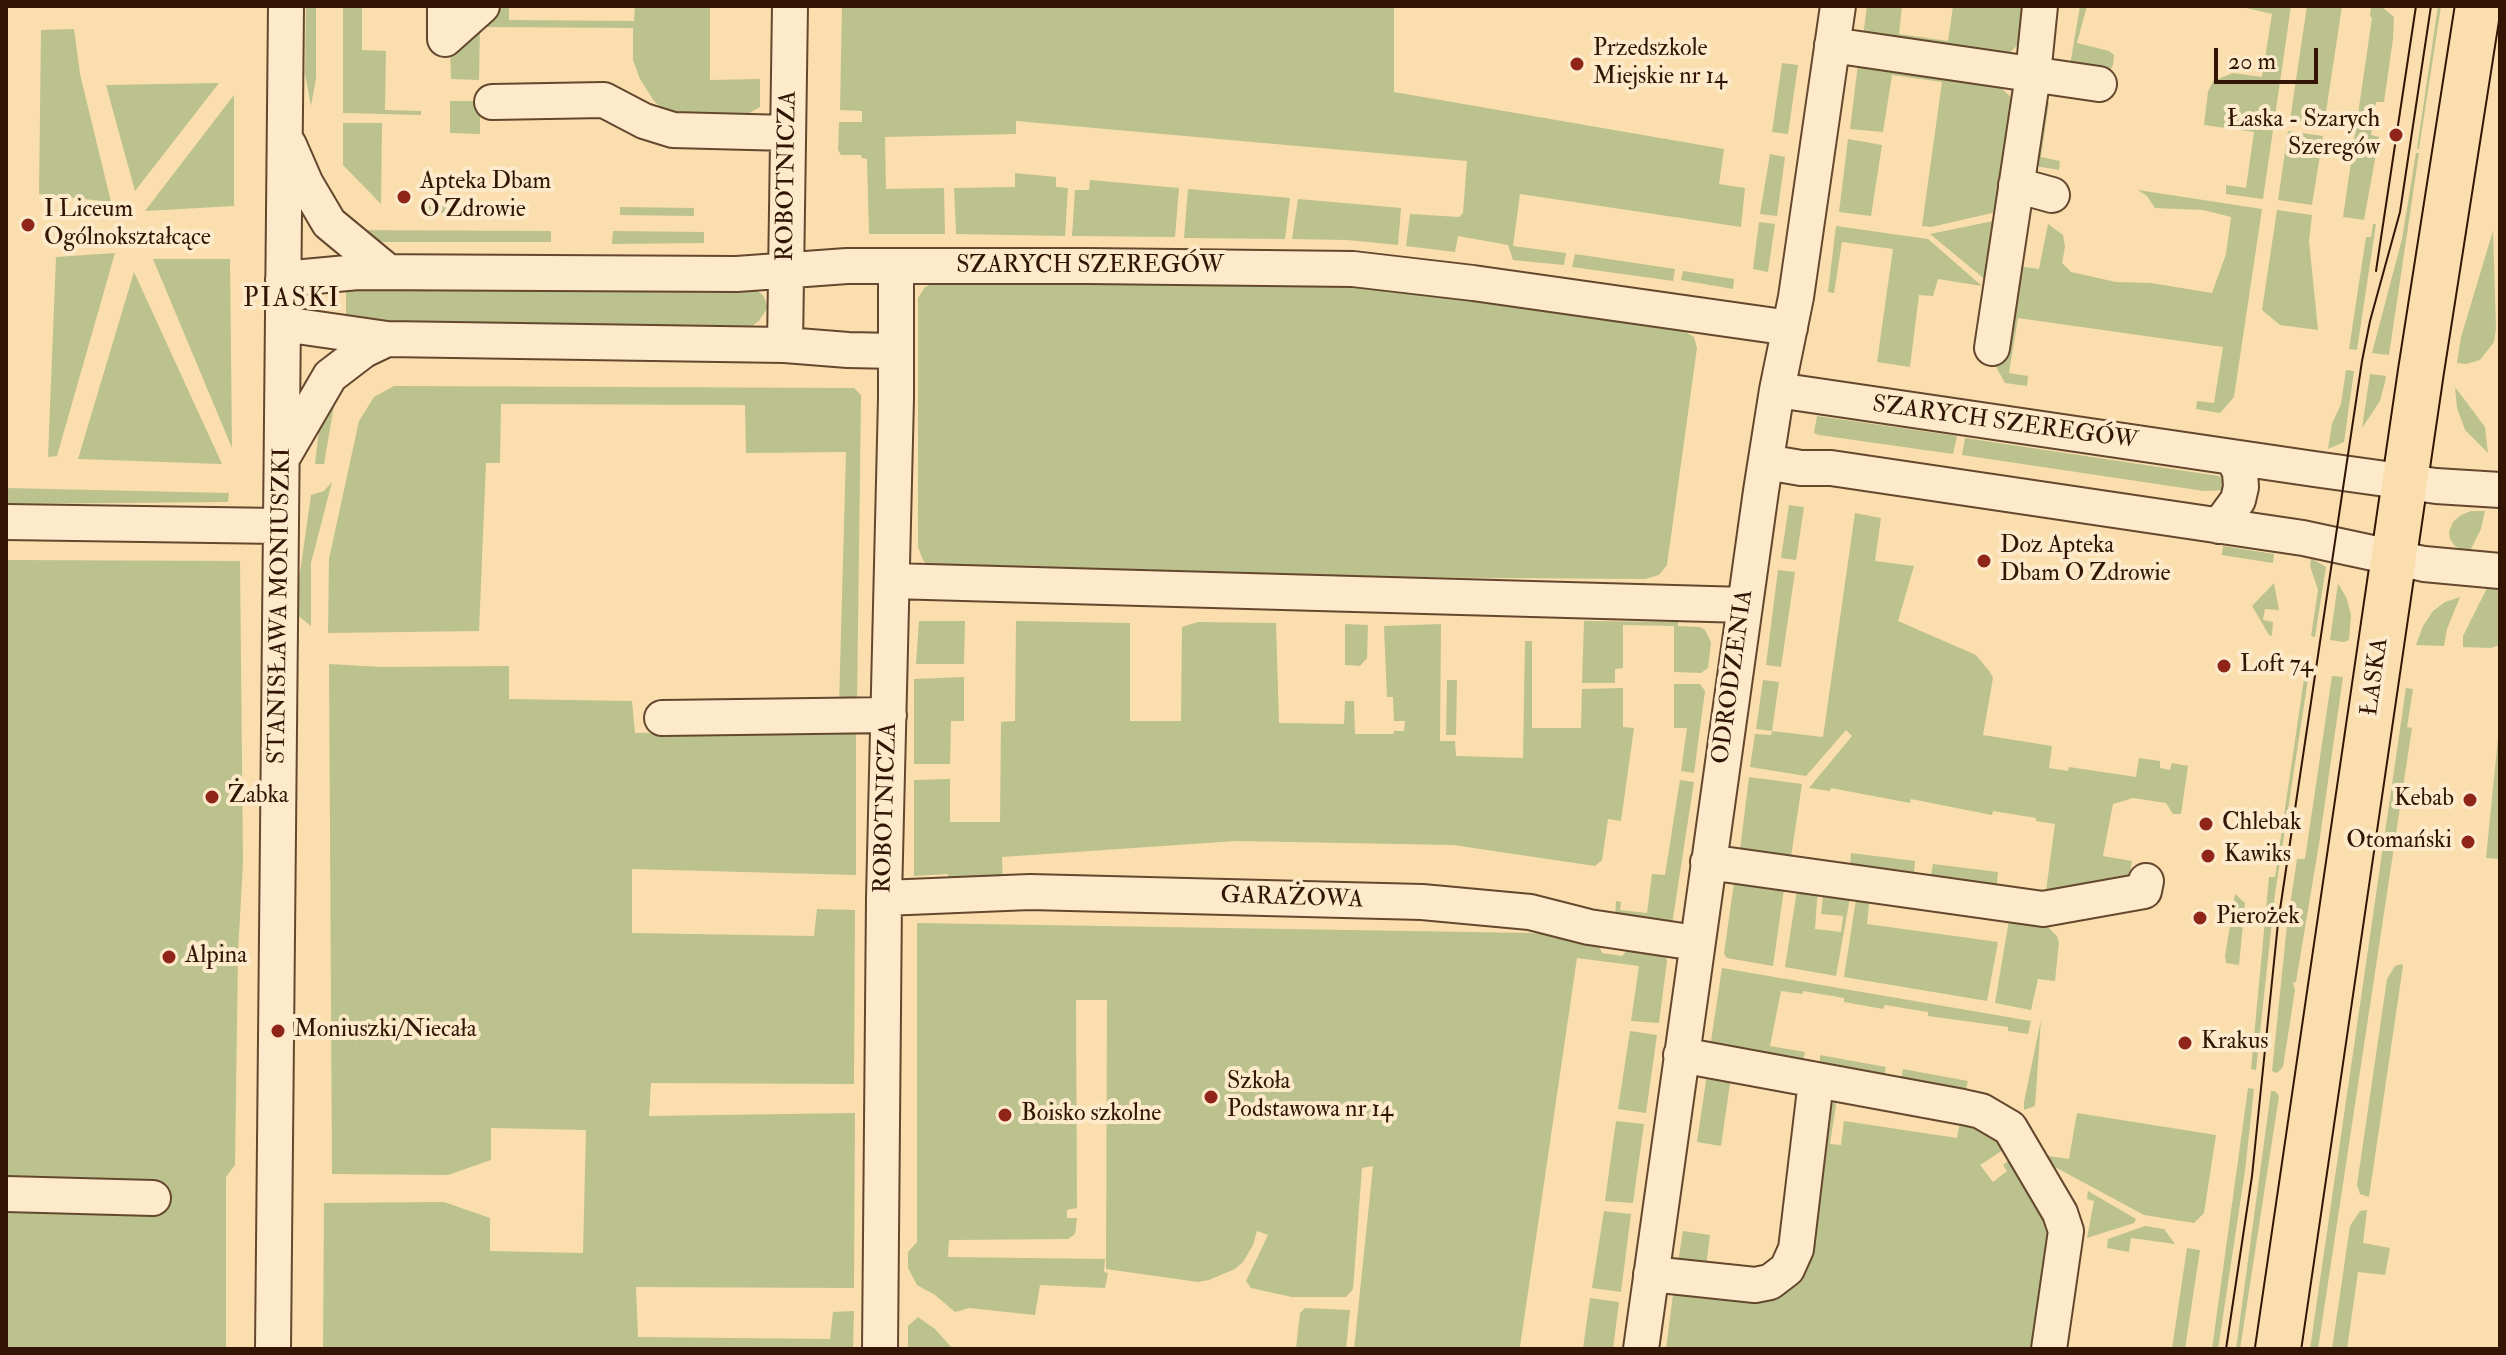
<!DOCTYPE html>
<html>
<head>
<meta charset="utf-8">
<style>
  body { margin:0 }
  #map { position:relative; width:2506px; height:1355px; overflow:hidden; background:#fbdeae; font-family:"IM FELL Double Pica",serif }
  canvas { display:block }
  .frame { position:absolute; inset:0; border:8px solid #321504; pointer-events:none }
  .scale { position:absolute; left:2214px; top:48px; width:104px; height:36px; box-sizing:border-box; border:4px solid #321504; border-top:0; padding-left:10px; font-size:24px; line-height:28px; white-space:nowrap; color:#321504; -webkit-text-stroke:6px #fceaca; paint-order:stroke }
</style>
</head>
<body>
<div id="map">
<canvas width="2506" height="1355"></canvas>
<div class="frame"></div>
<div class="scale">20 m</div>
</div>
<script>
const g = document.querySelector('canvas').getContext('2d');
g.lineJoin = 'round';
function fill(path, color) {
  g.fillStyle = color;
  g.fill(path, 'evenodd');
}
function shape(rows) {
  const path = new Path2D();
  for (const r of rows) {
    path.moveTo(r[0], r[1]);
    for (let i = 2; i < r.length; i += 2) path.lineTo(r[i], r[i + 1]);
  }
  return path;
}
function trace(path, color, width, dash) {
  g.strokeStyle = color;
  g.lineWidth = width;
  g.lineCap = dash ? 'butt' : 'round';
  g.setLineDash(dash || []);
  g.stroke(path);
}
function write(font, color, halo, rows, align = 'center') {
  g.font = font + ' "IM FELL Double Pica",serif';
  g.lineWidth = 8;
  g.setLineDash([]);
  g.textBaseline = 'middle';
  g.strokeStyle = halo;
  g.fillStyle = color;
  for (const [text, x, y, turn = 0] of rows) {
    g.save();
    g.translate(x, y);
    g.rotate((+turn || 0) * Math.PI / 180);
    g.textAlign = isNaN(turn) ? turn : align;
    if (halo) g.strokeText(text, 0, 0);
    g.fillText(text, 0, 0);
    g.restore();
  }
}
fill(shape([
  [306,6,316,6,316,79,311,106,305,74],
  [343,6,362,6,362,50,386,51,385,110,421,111,421,115,343,113],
  [499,6,509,6,509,20,634,21,635,6,710,6,710,80,760,79,760,107,746,115,666,112,654,101,640,79,633,60,633,28,480,27,479,80,451,79,450,46],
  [842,6,1394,6,1394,92,1724,149,1719,184,1745,188,1741,227,1520,194,1513,246,1566,253,1564,265,1513,260,1508,245,1458,236,1455,252,1406,246,1410,214,1459,217,1463,213,1467,161,1016,121,1016,134,885,137,886,189,944,188,945,234,869,234,867,159,862,158,861,155,841,155,838,150,839,122,862,122,862,111,840,110],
  [1867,6,1902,6,1899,34,1948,41,1953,6,2031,6,2022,41,2006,56,1863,37],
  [2080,6,2087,6,2077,43,2109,51,2114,55,2113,65,2107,75,2069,71],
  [2238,6,2291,6,2263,199,2226,194,2226,185,2246,188,2254,132,2204,125,2208,92,2213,81,2233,73,2262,77,2272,14],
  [2307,6,2342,6,2324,125,2290,120],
  [2381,6,2394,17,2393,39,2384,102,2376,102,2371,135,2379,137,2364,220,2343,217,2372,18,2370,16,2371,7],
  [2438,6,2441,6,2419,149,2417,149],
  [74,29,80,74,111,202,39,194,41,30],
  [1782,63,1798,65,1788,134,1772,132],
  [1858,64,1990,83,2000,87,2010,96,2015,108,2001,211,1931,227,1922,226,1942,82,1892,75,1883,132,1850,129],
  [219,83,135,191,106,85],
  [234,95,234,206,145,211],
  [2039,100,2049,102,2041,157,2060,161,2059,170,2035,166],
  [450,101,480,101,480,134,450,133],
  [343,123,382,123,381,204,343,165],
  [2288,131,2323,136,2312,205,2278,200],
  [1848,139,1882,145,1871,216,1839,212],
  [2416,153,2419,153,2389,355,2372,353,2402,239],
  [1770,154,1785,157,1777,216,1760,214],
  [1015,173,1056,177,1056,187,1068,188,1065,236,956,234,954,188,1015,187],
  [1090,180,1179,188,1175,237,1072,236,1075,190,1089,190],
  [1188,189,1290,198,1285,239,1184,238],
  [2138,190,2262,209,2234,397,2220,413,2196,409,2197,401,2214,403,2223,347,2018,318,2009,373,2028,376,2027,386,2005,383,1996,367,2010,265,2039,269,2048,224,2063,235,2065,247,2062,263,2071,272,2116,282,2151,283,2212,293,2226,254,2231,217,2203,210,2155,208,2147,196],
  [1298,199,1401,208,1398,245,1347,240,1292,239],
  [419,206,516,207,517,214,419,213],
  [620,207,694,208,694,216,620,215],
  [2277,210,2312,215,2309,241,2318,330,2280,325,2262,310],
  [2003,219,1993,286,1930,234],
  [1759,222,1775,224,1768,272,1753,269],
  [2373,224,2376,224,2357,350,2349,349,2366,237,2371,237],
  [1836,226,1928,239,1982,286,1938,279,1933,296,1919,295,1910,367,1877,362,1893,249,1842,242,1834,293,1828,292],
  [347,230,551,231,551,242,378,242,364,239],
  [613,231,704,232,704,243,612,244],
  [2493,231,2496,328,2494,342,2480,360,2466,364,2457,363,2461,337],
  [115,253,57,456,48,457,56,257],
  [1575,254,1675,269,1673,281,1572,267],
  [153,259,230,259,232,448],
  [1683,271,1734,279,1733,289,1681,280],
  [134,272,222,464,78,459],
  [346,283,751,287,763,295,768,307,759,321,749,328,386,323,346,321],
  [934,283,1352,285,1684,331,1694,337,1697,348,1667,565,1659,575,1645,579,949,574,930,568,923,560,918,547,918,298,925,287],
  [2346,370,2354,371,2344,442,2328,449,2332,424,2341,404],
  [2370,374,2386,376,2385,382,2380,401,2362,428],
  [394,386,854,388,861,395,857,704,839,705,846,452,746,453,745,405,501,404,500,463,486,463,479,631,328,633,329,559,359,421,374,397],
  [2455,387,2485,427,2488,453,2465,430,2457,408],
  [336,394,324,464,315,464,321,413],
  [1817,416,1957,436,1953,454,1819,435,1814,433],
  [1965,438,2219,476,2224,479,2228,490,2204,491,1962,455],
  [332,482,311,563,311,626,297,615,299,580,311,495,324,491],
  [6,488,229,493,228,502,6,504],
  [1789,505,1804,507,1796,560,1781,558],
  [2471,511,2485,511,2481,529,2469,553,2455,546,2450,539,2449,532,2453,522,2461,515],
  [1855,513,1881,518,1875,561,1914,566,1898,621,1976,655,1990,672,1993,678,1983,735,2052,746,2049,768,2068,771,2069,767,2136,777,2139,758,2160,761,2160,768,2170,770,2172,763,2188,766,2181,814,2173,814,2166,803,2133,798,2113,804,2103,856,2132,861,2129,878,2046,891,2055,824,2036,821,2036,818,1993,811,1992,815,1911,799,1910,803,1831,788,1830,791,1809,788,1852,736,1846,730,1806,776,1750,767,1755,734,1771,735,1772,731,1756,729,1763,680,1779,682,1772,731,1823,737],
  [2223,546,2274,554,2273,563,2222,555],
  [2311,558,2326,567,2315,637,2311,636,2318,590,2310,566],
  [6,560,240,561,243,862,238,953,235,1165,226,1177,226,1349,6,1349],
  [1778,570,1795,572,1781,667,1766,665],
  [2274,583,2279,610,2265,609,2263,620,2273,622,2272,636,2269,635,2252,606],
  [2338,583,2347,599,2351,615,2349,640,2344,642,2330,640],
  [2487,588,2500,588,2500,645,2491,648,2463,647,2463,636],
  [2460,597,2447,629,2444,646,2416,645,2423,626,2433,611,2445,602],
  [919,621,965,621,964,664,916,664],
  [1016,621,1130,623,1130,721,1181,721,1182,627,1198,622,1276,623,1279,723,1344,724,1345,701,1354,701,1355,734,1393,734,1394,731,1404,731,1405,721,1394,721,1393,697,1387,697,1384,626,1441,624,1440,741,1455,741,1456,756,1523,758,1525,641,1532,641,1532,728,1581,728,1582,689,1623,688,1623,727,1634,728,1621,821,1608,819,1602,860,1595,866,1453,845,1236,841,1002,857,1003,888,948,887,948,874,914,876,914,780,950,779,950,822,1000,822,1001,722,1015,721],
  [1584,621,1678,622,1678,626,1700,627,1705,630,1711,642,1708,668,1701,673,1674,672,1674,626,1623,625,1623,668,1615,669,1615,683,1582,683],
  [1345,624,1368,625,1367,658,1360,666,1345,665],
  [329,664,381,667,509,666,509,699,632,701,635,733,856,729,856,875,632,869,632,933,814,936,817,909,855,910,854,1084,651,1083,649,1116,855,1113,854,1288,636,1287,638,1337,830,1339,833,1312,854,1311,853,1349,323,1349,324,1203,444,1202,490,1218,490,1251,583,1253,586,1130,491,1128,491,1160,448,1175,332,1174],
  [2305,672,2309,673,2275,894,2256,1070,2251,1069,2269,877,2275,877],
  [2332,676,2343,677,2319,844,2296,982,2293,983,2295,990,2283,1067,2277,1073,2272,1071,2287,925,2297,859,2305,859],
  [964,677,964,721,951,721,950,764,914,764,914,679],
  [1447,680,1457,680,1456,735,1446,735],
  [1674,684,1700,684,1705,691,1694,773,1681,771,1687,728,1674,728],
  [2406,688,2413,689,2407,727,2412,728,2318,1349,2310,1349],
  [2500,737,2500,866,2500,859,2486,858,2498,738],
  [1749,777,1802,784,1791,857,1740,850],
  [1680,780,1694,782,1671,931,1615,919,1616,901,1621,902,1620,910,1647,913,1652,874,1665,875],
  [1851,853,1915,861,1914,872,1850,864],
  [1933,864,1998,872,1997,884,1931,875],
  [1735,875,1785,882,1773,966,1727,958,1724,954],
  [1798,884,1818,887,1815,929,1841,932,1843,916,1821,914,1824,888,1851,892,1836,976,1785,967],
  [1857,893,1870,894,1867,924,1998,942,1987,1001,1844,977],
  [2235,894,2245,903,2239,965,2226,963,2225,956],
  [2010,914,2046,925,2057,936,2059,943,2055,981,2038,979,2031,1010,1995,1003],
  [917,923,1532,933,1597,940,1602,953,1622,956,1629,948,1665,954,1667,961,1659,1023,1631,1021,1639,966,1577,958,1520,1347,1532,1349,1354,1349,1373,1166,1362,1168,1353,1289,1346,1297,1292,1297,1251,1288,1246,1281,1268,1235,1257,1231,1253,1245,1243,1262,1235,1269,1209,1280,1198,1282,1106,1269,1107,1000,1076,1000,1077,1208,1067,1210,1067,1218,1077,1218,1075,1234,1068,1239,949,1240,948,1257,1105,1259,1104,1272,1108,1273,1105,1288,1040,1285,1035,1315,969,1308,955,1312,935,1295,917,1285,908,1268,908,1252,917,1242],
  [2402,964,2403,966,2369,1197,2360,1194,2357,1185,2387,979,2395,966],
  [1722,968,2031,1021,2028,1034,2008,1031,2008,1027,1928,1016,1928,1012,1885,1005,1883,1009,1844,1002,1844,998,1803,991,1802,994,1781,991,1770,1046,1805,1052,1802,1064,1710,1048],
  [2041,1020,2035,1106,2024,1110,2024,1102],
  [1630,1031,1657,1035,1646,1113,1618,1109],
  [1820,1055,1886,1067,1884,1078,1820,1067],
  [1903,1069,1968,1081,1965,1093,1901,1081],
  [1707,1074,1731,1077,1721,1146,1697,1142],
  [2248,1088,2254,1089,2245,1171,2218,1349,2212,1349],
  [2271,1091,2275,1091,2279,1096,2240,1349,2236,1349],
  [1837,1098,1830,1144,1841,1145,1844,1121,1957,1138,1961,1116,2009,1146,1980,1165,1993,1182,2007,1171,2003,1165,2016,1155,2051,1222,2039,1349,1666,1349,1674,1287,1767,1297,1827,1111],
  [2077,1113,2216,1135,2204,1213,2194,1223,2144,1215,2040,1159,2041,1155,2069,1159],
  [1616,1121,1644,1124,1633,1203,1605,1201],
  [2088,1191,2136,1219,2134,1223,2087,1238,2094,1201,2087,1199],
  [2367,1210,2363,1243,2390,1248,2385,1275,2358,1272,2347,1349,2332,1349,2350,1226,2360,1211],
  [1604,1211,1631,1214,1621,1292,1592,1288],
  [2145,1226,2164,1229,2175,1244,2131,1238,2129,1252,2107,1248,2108,1239],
  [1683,1231,1710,1235,1706,1266,1678,1262],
  [2187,1248,2200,1250,2185,1349,2172,1349],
  [1590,1298,1619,1302,1613,1349,1583,1349],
  [1305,1308,1350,1310,1346,1349,1296,1349,1300,1313],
  [918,1317,935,1329,953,1349,908,1349,908,1326]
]), '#bbc28d');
const minor = shape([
  [445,6,445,39,482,6],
  [1832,45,2099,84],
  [492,102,604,100,644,121,673,130,788,133],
  [289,145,306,184,329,223,387,271],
  [2016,185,2052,195],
  [283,279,358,272,737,274,847,266,1089,266,1353,269,1473,283,1790,328],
  [283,324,387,339,785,345,848,350,896,351],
  [785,345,790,6],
  [1992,348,2033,75,2040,6],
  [1777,390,2314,469,2436,486,2500,490],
  [284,455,330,376,364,350,387,339],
  [1766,462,1801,468,1831,468,2303,538,2424,564,2500,571],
  [6,522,280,526],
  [2219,526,2238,500,2241,487,2240,472,2233,458],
  [892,581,1745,605],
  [662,718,889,715],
  [1708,862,2043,909,2144,891,2146,881],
  [884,898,1030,892,1422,902,1530,912,1589,927,1696,943],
  [1681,1055,1963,1107,1981,1111,2010,1128,2060,1213,2066,1231,2049,1349],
  [6,1194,153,1198],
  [1651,1274,1755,1285,1770,1282,1787,1269,1796,1249,1816,1081],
  [273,1349,286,6],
  [880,1349,884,898,896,398,896,267],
  [1641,1349,1761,491,1777,390,1796,297,1838,6]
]);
const major = shape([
  [2278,1349,2421,371,2478,6]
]);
trace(minor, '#64472e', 38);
trace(major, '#321504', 48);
trace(minor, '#fceaca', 34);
trace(major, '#fbdeae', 44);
trace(shape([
  [2376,271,2416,6],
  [2226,1349,2252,1176,2278,923,2362,361,2370,321,2400,212,2431,6]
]), '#321504', 2);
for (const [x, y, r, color] of [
  [1577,64,8,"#8f2418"],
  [2396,135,8,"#8f2418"],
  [404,197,8,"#8f2418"],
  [28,225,8,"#8f2418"],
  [1984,561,8,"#8f2418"],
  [2224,666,8,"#8f2418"],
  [212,797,8,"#8f2418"],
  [2470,800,8,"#8f2418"],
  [2206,824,8,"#8f2418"],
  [2468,842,8,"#8f2418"],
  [2208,856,8,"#8f2418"],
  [2200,918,8,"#8f2418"],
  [169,957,8,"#8f2418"],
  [278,1031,8,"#8f2418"],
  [2185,1043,8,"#8f2418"],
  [1211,1097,8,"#8f2418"],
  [1005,1115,8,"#8f2418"]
]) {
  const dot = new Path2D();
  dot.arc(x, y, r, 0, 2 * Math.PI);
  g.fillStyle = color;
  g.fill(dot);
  trace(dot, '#fceaca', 3);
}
write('24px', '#321504', '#fceaca', [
  ["Przedszkole",1593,50],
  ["Miejskie nr 14",1593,78],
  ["Łaska - Szarych",2380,121,"right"],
  ["Szeregów",2380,149,"right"],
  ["Apteka Dbam",420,183],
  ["O Zdrowie",420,211],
  ["I Liceum",44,211],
  ["Ogólnokształcące",44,239],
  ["Doz Apteka",2000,547],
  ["Dbam O Zdrowie",2000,575],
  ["Loft 74",2240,666],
  ["Żabka",228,797],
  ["Kebab",2454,800,"right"],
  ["Chlebak",2222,824],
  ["Otomański",2452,842,"right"],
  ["Kawiks",2224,856],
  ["Pierożek",2216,918],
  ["Alpina",185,957],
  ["Moniuszki/Niecała",294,1031],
  ["Krakus",2201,1043],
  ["Szkoła",1227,1083],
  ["Podstawowa nr 14",1227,1111],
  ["Boisko szkolne",1021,1115]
], 'left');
write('24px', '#321504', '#fceaca', [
  ["ROBOTNICZA",788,176,-89],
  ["SZARYCH SZEREGÓW",1090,267],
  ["SZARYCH SZEREGÓW",2005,424,8],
  ["STANISŁAWA MONIUSZKI",281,606,-89],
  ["ODRODZENIA",1734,677,-82],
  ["ŁASKA",2376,677,-82],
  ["ROBOTNICZA",887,808,-88],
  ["GARAŻOWA",1292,899,2]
]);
g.letterSpacing = '2px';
write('26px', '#321504', '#fceaca', [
  ["PIASKI",292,300]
]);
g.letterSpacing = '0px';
</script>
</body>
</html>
